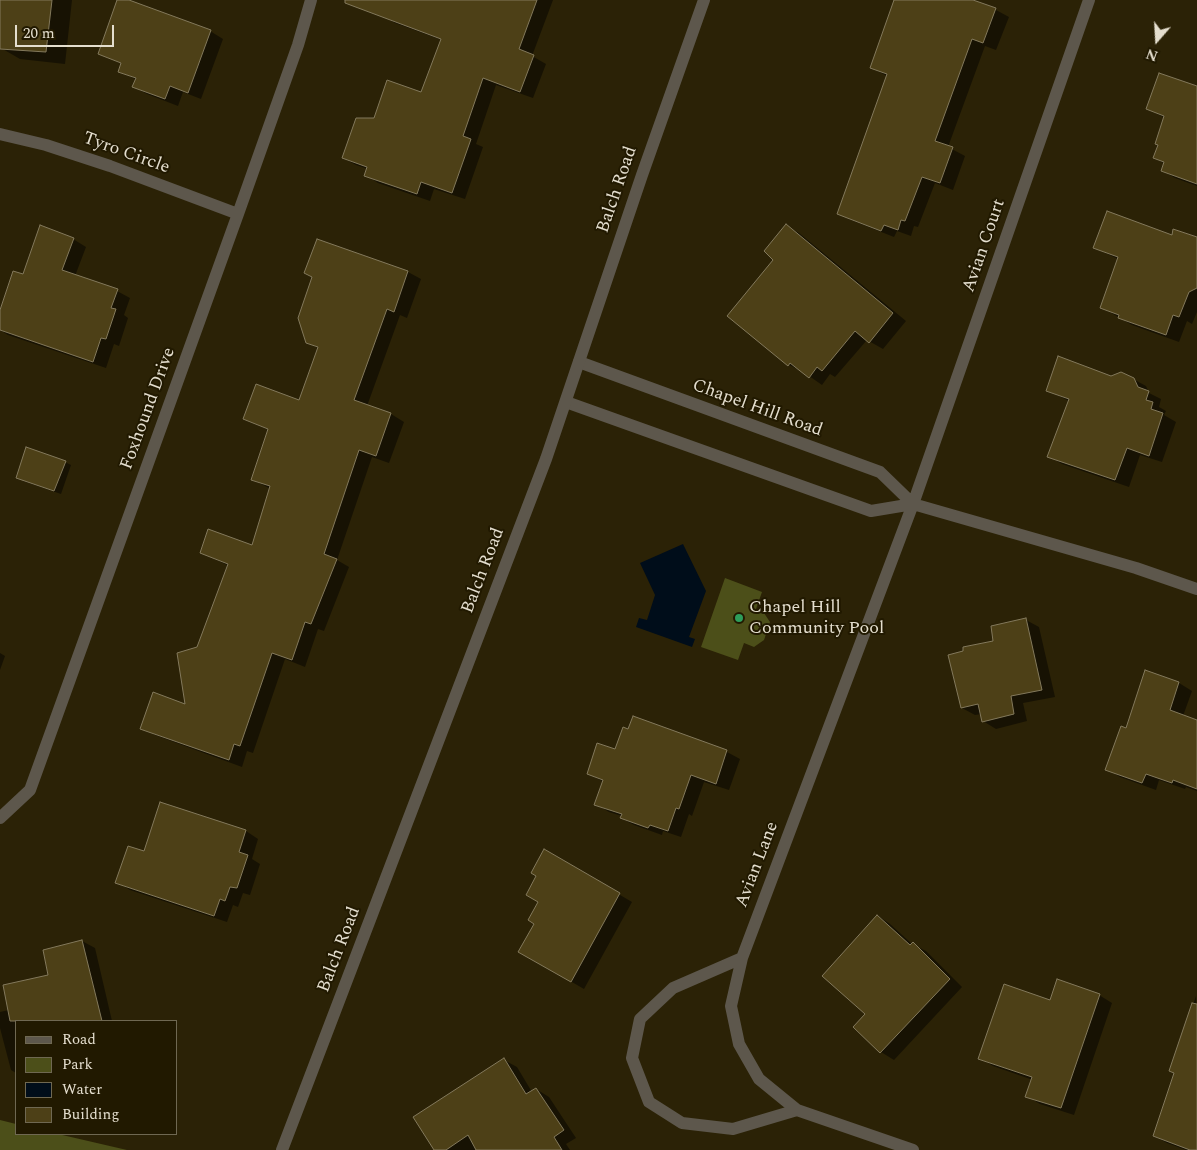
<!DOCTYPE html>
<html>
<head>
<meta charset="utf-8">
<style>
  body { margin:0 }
  #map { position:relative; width:1197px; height:1150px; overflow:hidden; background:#2b2206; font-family:Spectral,serif }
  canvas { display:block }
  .legend { position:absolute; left:15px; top:1020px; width:162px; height:115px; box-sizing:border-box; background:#211900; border:1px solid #6f6852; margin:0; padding:6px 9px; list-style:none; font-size:15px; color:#e4dece }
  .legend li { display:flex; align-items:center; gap:10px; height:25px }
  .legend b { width:25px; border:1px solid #6f6852 }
  .north { position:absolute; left:1132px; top:15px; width:50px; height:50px; -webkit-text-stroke:4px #211900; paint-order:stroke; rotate:199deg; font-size:14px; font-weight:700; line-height:20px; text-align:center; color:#e4dece }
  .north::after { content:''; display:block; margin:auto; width:18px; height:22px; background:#e4dece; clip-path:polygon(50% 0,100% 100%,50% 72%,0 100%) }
  .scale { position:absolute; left:15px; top:25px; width:99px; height:22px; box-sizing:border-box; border:2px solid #e4dece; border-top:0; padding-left:6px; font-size:15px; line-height:18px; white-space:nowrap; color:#e4dece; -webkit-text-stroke:4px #211900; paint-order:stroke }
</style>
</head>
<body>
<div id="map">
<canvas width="1197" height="1150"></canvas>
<ul class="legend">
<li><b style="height:6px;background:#5d574c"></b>Road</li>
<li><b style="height:14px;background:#4c4f19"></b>Park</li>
<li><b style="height:14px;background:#000d1a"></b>Water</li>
<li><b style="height:14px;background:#4d4017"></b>Building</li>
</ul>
<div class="north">N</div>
<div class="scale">20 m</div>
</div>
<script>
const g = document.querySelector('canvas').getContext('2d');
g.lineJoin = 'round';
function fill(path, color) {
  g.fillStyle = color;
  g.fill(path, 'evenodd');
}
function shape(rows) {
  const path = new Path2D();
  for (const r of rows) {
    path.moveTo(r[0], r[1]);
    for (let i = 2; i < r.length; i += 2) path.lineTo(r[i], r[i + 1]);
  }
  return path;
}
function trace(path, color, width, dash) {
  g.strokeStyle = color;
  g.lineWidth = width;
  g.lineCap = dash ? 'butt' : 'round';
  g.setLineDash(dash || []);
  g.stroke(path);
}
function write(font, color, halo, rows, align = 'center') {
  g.font = font + ' Spectral,serif';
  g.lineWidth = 4;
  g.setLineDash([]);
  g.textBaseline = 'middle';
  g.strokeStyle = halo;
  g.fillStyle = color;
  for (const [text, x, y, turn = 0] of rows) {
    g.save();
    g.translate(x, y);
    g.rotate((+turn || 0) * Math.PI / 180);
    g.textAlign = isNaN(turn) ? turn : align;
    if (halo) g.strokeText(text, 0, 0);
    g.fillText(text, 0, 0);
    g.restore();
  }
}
fill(shape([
  [725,578,762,592,756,609,764,613,770,622,764,640,754,647,744,643,738,660,701,647],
  [0,1120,16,1124,16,1134,58,1134,127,1150,0,1150]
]), '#4c4f19');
fill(shape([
  [683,544,706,591,689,637,695,639,692,647,636,627,639,618,647,620,655,595,640,563]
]), '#000d1a');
fill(shape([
  [0,0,72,0,65,64,20,59,1,48],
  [118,0,125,0,210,31,223,39,201,99,183,92,178,106,147,94,134,87,137,80,120,71,122,64,100,54],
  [388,0,553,0,532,56,546,64,533,98,496,85,476,144,483,147,465,199,434,189,430,201,378,183,366,175,368,169,356,165,343,158,375,119,422,94,442,40,395,23,383,16],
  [896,0,970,0,996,10,1009,17,996,50,985,46,948,147,965,156,953,190,935,183,918,227,914,226,911,236,897,231,894,237,851,220,838,213,887,76,872,68],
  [1197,87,1197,186,1175,178,1163,171,1165,164,1155,158,1165,118,1148,109],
  [786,226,799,233,906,321,883,349,867,340,835,377,830,374,822,385,802,371,789,365,795,359,775,260],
  [1172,237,1197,239,1197,312,1192,324,1187,321,1179,342,1132,325,1101,307,1118,259,1095,248],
  [73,239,86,247,75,276,117,291,130,298,124,315,128,318,119,346,114,344,106,368,8,335,0,330,0,314],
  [318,240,408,272,421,279,407,318,400,315,367,406,391,414,404,422,389,463,372,457,337,560,349,567,324,631,318,629,305,667,285,659,253,753,247,751,242,767,155,735,142,728,186,706,198,648,229,566,201,552,252,547,271,489,253,480,269,430,244,419,300,401,318,348,307,342],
  [1111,377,1133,379,1146,386,1149,393,1161,399,1159,407,1166,411,1164,415,1176,422,1162,462,1140,455,1129,487,1062,464,1049,456,1069,401,1047,390],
  [65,462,71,465,61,494,23,481],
  [1026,620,1039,627,1055,697,1023,703,1027,721,996,729,983,721,982,714,975,715,962,708,995,642],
  [0,653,5,656,0,670],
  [1146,672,1179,683,1192,691,1183,716,1197,721,1197,791,1186,787,1185,789,1159,780,1156,790,1120,777,1107,769,1126,729],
  [633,717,727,752,740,759,729,790,704,782,692,816,689,814,681,837,663,831,662,835,634,825,621,818,622,816,609,812,596,804,604,782,589,774,616,751,629,731],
  [246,831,258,839,252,859,260,864,250,895,243,893,238,907,233,905,227,922,130,890,117,882],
  [545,851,632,902,584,989,520,952,536,924,540,902,538,875],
  [878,916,890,924,912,944,926,951,962,987,894,1060,881,1052,855,1027,867,1014],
  [82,941,95,948,112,1021,16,1021,16,1073,11,1070,0,1028,0,1012,9,1010,50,976],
  [1099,995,1112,1003,1074,1115,1040,1104,1027,1096,1033,1080,993,1066,980,1058,1051,1001],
  [1196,996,1197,1150,1186,1150,1167,1143,1154,1136,1176,1073,1171,1070],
  [504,1060,517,1067,532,1092,536,1089,549,1097,576,1138,566,1144,570,1150,435,1150]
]), '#0007');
const building = shape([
  [0,0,52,0,46,52,0,49,0,0],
  [117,0,129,0,211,30,188,93,170,86,165,99,132,87,136,78,118,72,121,63,98,54,117,0],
  [345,0,537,0,519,49,534,55,520,92,483,78,463,136,471,139,452,193,421,182,417,194,364,176,367,167,342,158,356,118,374,118,387,80,421,92,441,39,345,3,345,0],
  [894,0,973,0,996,8,983,43,972,39,935,141,953,147,940,183,922,177,905,221,901,220,898,230,884,225,881,231,837,214,887,74,870,68,894,0],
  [1159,73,1197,86,1197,184,1161,171,1164,162,1153,158,1158,145,1155,144,1164,116,1146,109,1159,73],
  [1107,211,1172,235,1173,229,1197,237,1197,288,1189,292,1179,317,1173,315,1166,335,1118,318,1119,315,1100,308,1118,257,1093,248,1107,211],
  [786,224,893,313,869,343,855,331,822,371,817,367,809,378,790,363,788,366,727,316,773,260,764,251,786,224],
  [40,225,74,238,62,270,118,289,111,308,116,309,106,339,101,338,93,362,0,330,0,310,13,271,23,274,40,225],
  [317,239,408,271,394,312,387,309,354,400,391,413,376,456,359,450,324,554,337,559,311,624,305,622,292,660,272,653,240,746,234,744,229,760,140,729,153,692,185,704,177,653,197,647,228,564,200,553,208,529,252,545,270,486,251,480,268,429,243,419,256,384,299,400,318,347,306,343,298,318,312,277,304,273,317,239],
  [1058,356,1111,376,1121,372,1134,378,1138,387,1149,391,1146,400,1153,402,1151,409,1163,413,1149,456,1127,448,1115,480,1047,457,1069,399,1046,391,1058,356],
  [26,447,66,461,54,491,16,478,26,447],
  [1026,618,1042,690,1011,696,1014,714,982,722,978,704,961,708,948,655,963,651,963,647,993,641,991,626,1026,618],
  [1145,670,1179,682,1170,710,1197,720,1197,789,1173,780,1172,783,1146,774,1142,783,1105,770,1121,726,1126,728,1145,670],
  [633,716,727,750,716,784,691,775,679,809,676,808,668,831,650,825,648,828,620,818,622,814,594,805,603,780,587,774,597,743,615,749,623,727,628,729,633,716],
  [160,802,246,830,239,852,248,855,237,888,230,887,225,901,220,899,214,916,115,883,128,846,144,851,160,802],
  [544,849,620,893,571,982,518,952,534,924,528,920,538,902,526,895,536,876,531,873,544,849],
  [877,915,910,945,913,942,950,979,880,1053,853,1027,865,1014,822,976,877,915],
  [82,940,102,1021,10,1021,3,985,48,975,43,950,82,940],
  [1057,979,1100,994,1061,1108,1025,1097,1032,1077,978,1059,1004,984,1050,1000,1057,979],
  [1192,1003,1197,1004,1197,1150,1190,1150,1153,1136,1174,1073,1169,1071,1192,1003],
  [504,1058,526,1094,536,1088,564,1130,554,1137,562,1150,476,1150,468,1135,446,1150,434,1150,413,1117,504,1058]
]);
fill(building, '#4d4017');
trace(building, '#83795c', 1);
trace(shape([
  [0,134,46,145,110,166,238,214],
  [579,362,880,472,913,504],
  [566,402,871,511,913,504,1136,568,1197,589],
  [0,818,30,790,238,214,298,45,311,0],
  [742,958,673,988,640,1019,632,1058,649,1102,682,1123,733,1129,797,1110],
  [913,1150,797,1110,759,1079,739,1044,731,1006,742,958,913,504,1089,0]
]), '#5d574c', 12);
trace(shape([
  [282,1150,546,459,642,175,704,0]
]), '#5d574c', 12);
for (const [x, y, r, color] of [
  [739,618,5,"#2e9e5b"]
]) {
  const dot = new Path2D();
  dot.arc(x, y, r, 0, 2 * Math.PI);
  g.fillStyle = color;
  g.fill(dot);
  trace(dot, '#211900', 2);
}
write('18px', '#e4dece', '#211900', [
  ["Tyro Circle",126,154,20],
  ["Balch Road",618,190,-71],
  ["Avian Court",985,246,-71],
  ["Foxhound Drive",149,409,-70],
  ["Chapel Hill Road",757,409,20],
  ["Balch Road",484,571,-69],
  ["Avian Lane",758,865,-69],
  ["Balch Road",340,950,-69]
]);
write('18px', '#e4dece', '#211900', [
  ["Chapel Hill",749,608],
  ["Community Pool",749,629]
], 'left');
</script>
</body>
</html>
